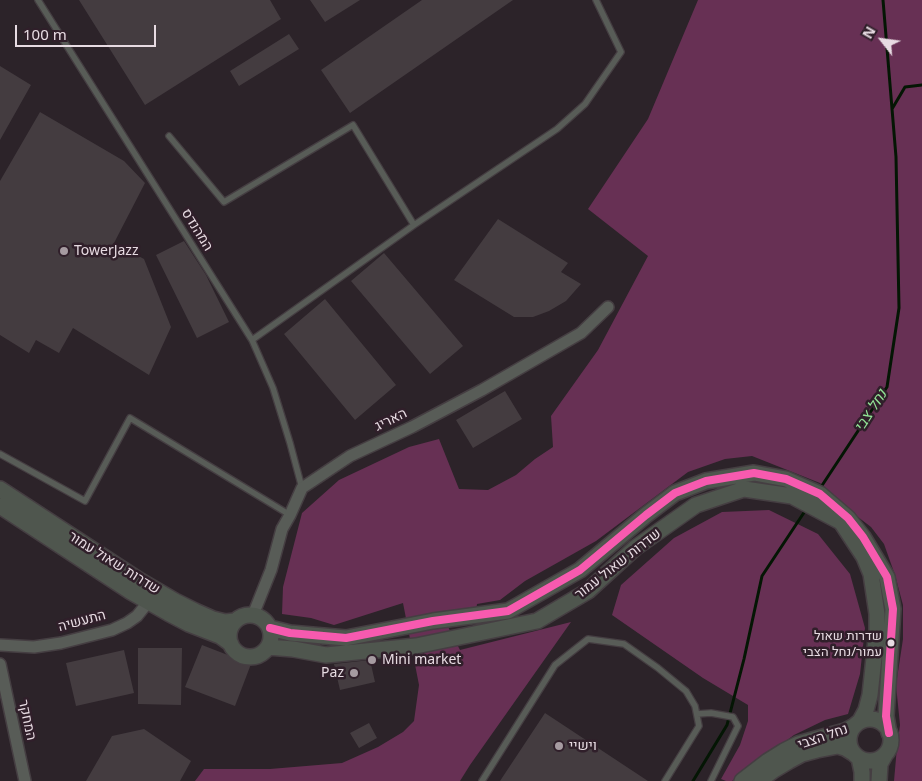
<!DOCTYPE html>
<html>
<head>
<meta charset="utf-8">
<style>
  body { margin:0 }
  #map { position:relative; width:922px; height:781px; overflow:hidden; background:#2c2329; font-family:"Noto Sans",sans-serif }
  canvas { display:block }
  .north { position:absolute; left:857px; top:15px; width:50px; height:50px; -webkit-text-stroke:4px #301f2a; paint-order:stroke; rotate:300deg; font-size:14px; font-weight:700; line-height:20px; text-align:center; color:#e7dbe2 }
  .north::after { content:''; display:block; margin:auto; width:18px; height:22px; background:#e7dbe2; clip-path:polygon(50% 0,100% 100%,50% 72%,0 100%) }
  .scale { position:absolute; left:15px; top:25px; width:141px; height:22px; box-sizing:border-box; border:2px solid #e7dbe2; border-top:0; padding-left:6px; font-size:15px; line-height:18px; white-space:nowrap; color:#e7dbe2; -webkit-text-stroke:4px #301f2a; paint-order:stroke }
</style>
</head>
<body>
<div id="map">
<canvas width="922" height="781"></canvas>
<div class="north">N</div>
<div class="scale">100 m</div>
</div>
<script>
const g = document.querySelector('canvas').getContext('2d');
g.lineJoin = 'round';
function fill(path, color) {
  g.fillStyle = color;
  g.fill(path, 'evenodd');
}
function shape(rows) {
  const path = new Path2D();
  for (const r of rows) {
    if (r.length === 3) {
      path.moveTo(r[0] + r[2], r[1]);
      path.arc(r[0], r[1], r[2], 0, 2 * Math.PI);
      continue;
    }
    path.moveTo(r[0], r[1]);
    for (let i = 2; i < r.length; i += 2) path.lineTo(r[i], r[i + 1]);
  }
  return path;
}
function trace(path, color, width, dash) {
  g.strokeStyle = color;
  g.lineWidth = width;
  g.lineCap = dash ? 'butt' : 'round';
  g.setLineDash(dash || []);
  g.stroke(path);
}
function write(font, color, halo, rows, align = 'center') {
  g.font = font + ' "Noto Sans",Heebo,sans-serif';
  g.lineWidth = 5;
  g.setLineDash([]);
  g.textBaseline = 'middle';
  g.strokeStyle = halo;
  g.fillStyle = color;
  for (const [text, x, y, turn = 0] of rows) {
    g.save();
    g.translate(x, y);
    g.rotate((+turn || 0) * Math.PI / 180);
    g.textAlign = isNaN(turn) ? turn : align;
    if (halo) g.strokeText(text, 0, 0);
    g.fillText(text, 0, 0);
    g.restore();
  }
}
fill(shape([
  [698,0,922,0,922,781,894,781,897,747,900,725,896,685,903,639,903,605,895,575,884,544,871,527,845,507,820,483,752,456,725,459,688,472,596,541,525,581,500,600,477,604,476,611,446,623,460,650,571,622,470,765,460,781,195,781,204,769,270,769,342,763,378,747,403,732,414,721,419,685,403,603,334,625,311,618,282,614,283,587,302,513,339,480,409,447,439,439,459,489,488,490,516,475,535,459,553,447,551,416,598,350,648,256,588,209,648,119],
  [769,510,818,534,850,574,865,628,860,674,848,714,825,720,794,735,732,781,726,781,721,779,740,745,748,721,748,705,703,678,612,615,621,585,674,538,722,512]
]), '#673054');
trace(shape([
  [892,109,905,87,922,85],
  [819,490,887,387,899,308,896,157,883,0],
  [693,781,727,725,744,659,762,576,807,508]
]), '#041604', 3);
fill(shape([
  [79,0,270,0,281,19,145,105],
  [310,0,360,0,325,22],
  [422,0,513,0,350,113,321,70],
  [289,34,299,49,239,86,230,71],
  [0,66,31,85,0,140],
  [40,112,124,161,145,183,114,243,144,259,171,327,149,375,73,328,59,353,36,340,29,353,0,335,0,181],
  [498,219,568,263,561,272,581,284,566,301,549,311,533,317,514,317,454,280],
  [184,241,206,275,229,322,197,338,156,255],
  [384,253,463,346,430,374,351,281],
  [325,299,396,385,355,420,284,334],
  [505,391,522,419,473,448,456,420],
  [202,645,251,664,235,706,185,687],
  [138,648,182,648,181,705,138,704],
  [124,650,134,693,76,706,66,663],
  [370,660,375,682,340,690,334,664],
  [545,713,648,781,500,781],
  [369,723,377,738,359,748,350,733],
  [144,729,191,761,180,781,86,781,112,736]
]), '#443c40');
const lane = shape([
  [38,0,252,340,273,388,290,443,302,488],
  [169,136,224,202,353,125,414,225],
  [252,340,414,225,557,129,585,104,621,52,596,0],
  [0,454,85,501,130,418,290,515],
  [697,714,711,713,733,717,738,726,711,781],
  [482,781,555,665,588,639,624,644,658,668,686,691,695,706,699,726,665,781]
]);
const street = shape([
  [253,615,271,570,282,529,290,515,302,488,350,456,412,427,482,390,581,333,608,307],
  [0,645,34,647,61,643,112,630,127,623,137,616,153,596],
  [0,664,25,781]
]);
const secondary = shape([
  [0,489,139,580,175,601,195,611,213,619,225,622,235,621],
  [0,506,131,592,168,613,189,624,220,636,231,644],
  [250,636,21],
  [270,628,290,633,346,638,433,621,508,611,580,570,646,515,675,493,706,481,754,473,786,479,820,494,848,518,863,537,887,577,893,609,886,716,889,733],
  [268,647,293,649,326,655,416,646,537,621,588,591,635,548,696,505,744,489,792,496,841,522,864,557,871,574,877,614,877,630,870,695,866,710,860,721],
  [870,740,21],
  [859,758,862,772,862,781],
  [742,781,768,761,784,751,798,744,845,731,854,726],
  [759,781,774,770,789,761,802,754,817,750,838,746,845,748,853,753],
  [879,781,880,764,885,755]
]);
trace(lane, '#453e42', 8);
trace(street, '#453e42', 14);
trace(secondary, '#453e42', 18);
trace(lane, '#585c57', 5.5);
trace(street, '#585c57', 11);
trace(secondary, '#4f564e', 15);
trace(shape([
  [270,628,290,633,346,638,433,621,508,611,580,570,646,515,675,493,706,481,754,473,786,479,820,494,848,518,863,537,887,577,893,609,886,716,889,733]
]), '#f75aaf', 8);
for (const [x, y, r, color] of [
  [64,251,5,"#a69ba1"],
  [891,643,4.5,"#e7dbe2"],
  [372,660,5,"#a69ba1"],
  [354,673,5,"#a69ba1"],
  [559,746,5,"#a69ba1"]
]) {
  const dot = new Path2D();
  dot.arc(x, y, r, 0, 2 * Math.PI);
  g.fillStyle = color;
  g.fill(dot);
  trace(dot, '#301f2a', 2);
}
write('13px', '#e7dbe2', '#301f2a', [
  ["שדרות שאול",882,636],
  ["עמור/נחל הצבי",882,652]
], 'right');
write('14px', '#e7dbe2', '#301f2a', [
  ["המהנדס",197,230,58],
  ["האריג",391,420,-26],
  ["שדרות שאול עמור",114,563,32],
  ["שדרות שאול עמור",618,564,-38],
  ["התעשיה",82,621,-15],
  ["המחקר",27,720,78],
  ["נחל הצבי",823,737,-19]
]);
write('14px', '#e7dbe2', '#301f2a', [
  ["TowerJazz",74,251],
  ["Mini market",382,660],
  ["Paz",344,673,"right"],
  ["וישיי",569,746]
], 'left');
write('italic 15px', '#91e395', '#301f2a', [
  ["נחל צבי",871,411,-57]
]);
</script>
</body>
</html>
